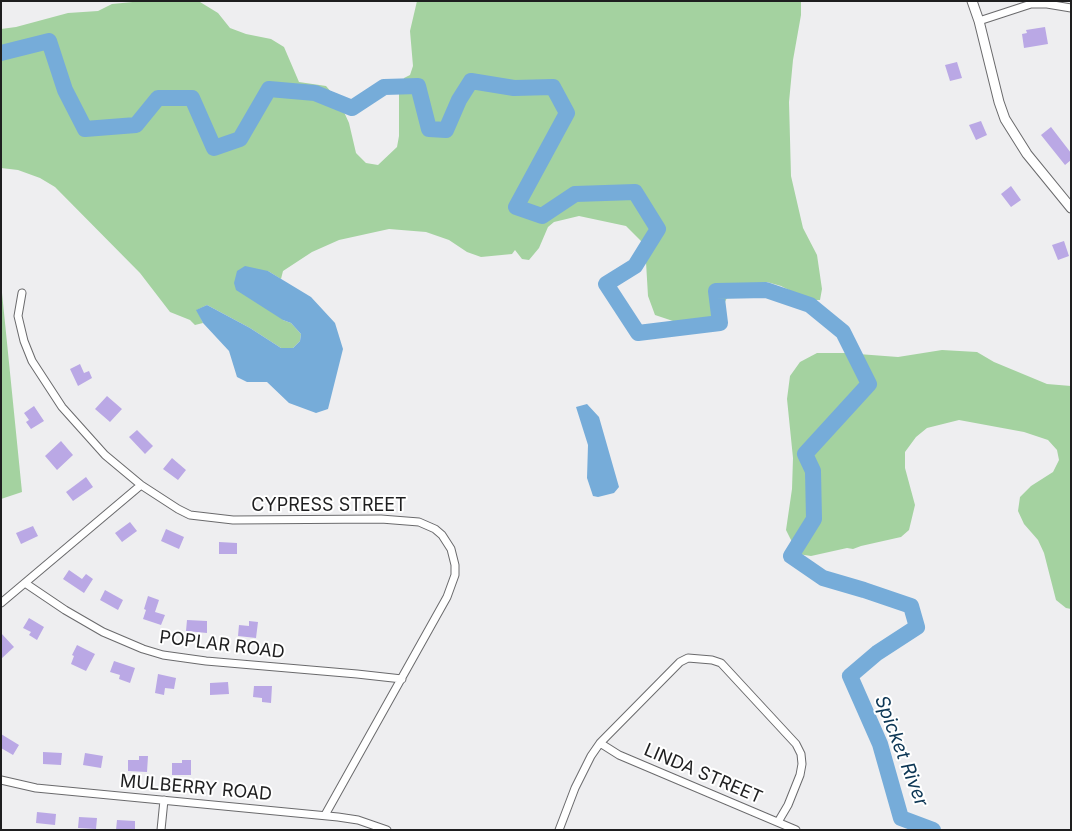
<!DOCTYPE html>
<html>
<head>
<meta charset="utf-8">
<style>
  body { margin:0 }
  #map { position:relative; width:1072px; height:831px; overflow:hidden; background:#eeeef0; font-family:Inter,sans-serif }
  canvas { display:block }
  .frame { position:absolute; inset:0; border:2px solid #1e1e1f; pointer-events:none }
</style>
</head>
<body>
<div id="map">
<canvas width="1072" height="831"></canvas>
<div class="frame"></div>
</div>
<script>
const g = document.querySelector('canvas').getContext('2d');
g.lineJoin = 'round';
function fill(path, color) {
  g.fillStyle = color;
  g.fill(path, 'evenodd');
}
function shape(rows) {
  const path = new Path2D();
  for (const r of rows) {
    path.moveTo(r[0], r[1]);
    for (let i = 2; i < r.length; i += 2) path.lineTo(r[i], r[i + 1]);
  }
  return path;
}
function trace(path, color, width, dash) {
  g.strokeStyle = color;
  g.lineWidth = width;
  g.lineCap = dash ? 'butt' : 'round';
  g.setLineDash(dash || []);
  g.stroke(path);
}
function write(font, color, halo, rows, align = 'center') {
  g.font = font + ' Inter,sans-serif';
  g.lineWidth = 4;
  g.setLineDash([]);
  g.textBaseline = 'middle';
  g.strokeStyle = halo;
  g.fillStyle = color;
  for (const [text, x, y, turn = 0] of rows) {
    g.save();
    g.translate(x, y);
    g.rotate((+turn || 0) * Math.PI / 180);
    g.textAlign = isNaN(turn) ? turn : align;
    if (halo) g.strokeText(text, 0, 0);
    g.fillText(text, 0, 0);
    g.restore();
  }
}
fill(shape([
  [143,1,200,2,218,13,230,28,246,34,271,39,284,47,299,82,326,86,339,101,349,123,356,153,366,163,378,165,397,147,399,136,399,92,404,78,410,75,413,66,410,31,417,1,801,1,801,15,793,60,789,102,791,176,803,228,817,255,822,289,820,300,809,300,781,286,767,282,736,289,728,296,712,327,700,330,655,315,648,296,645,245,626,226,579,216,554,222,548,227,539,248,529,260,522,259,515,250,512,254,481,257,467,252,449,240,426,232,389,229,339,240,312,252,283,271,281,279,268,271,283,320,291,323,301,334,300,341,293,348,281,348,250,328,207,305,197,310,203,323,195,325,190,320,170,312,140,273,55,187,40,178,18,170,1,168,1,29,16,27,68,13,98,11,112,4],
  [1,283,22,492,1,499],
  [942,350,977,352,994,362,1047,384,1071,386,1071,609,1066,608,1056,600,1044,553,1038,540,1024,524,1018,511,1020,497,1031,486,1053,472,1059,460,1057,450,1048,440,1024,432,959,420,927,428,916,437,905,452,905,468,915,505,909,530,901,537,861,546,853,549,847,548,811,556,798,554,786,530,792,489,793,458,787,399,790,376,800,362,817,353,845,353,898,357]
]), '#a4d2a0');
fill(shape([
  [245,266,268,271,311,297,335,323,343,349,328,409,316,413,289,403,267,382,247,382,237,377,229,351,203,323,196,310,207,305,250,328,281,348,293,348,300,341,301,334,291,323,283,320,236,290,234,283,237,271],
  [587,404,599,417,619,487,614,493,598,497,593,496,587,478,588,445,576,407]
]), '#76acd9');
trace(shape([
  [1,53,49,41,65,90,85,129,136,125,158,98,192,98,214,148,240,139,269,89,315,93,352,108,384,87,418,86,429,129,446,130,459,100,471,81,514,88,553,87,567,113,516,207,542,216,575,194,635,192,658,229,635,266,606,284,638,333,720,323,716,291,766,290,810,305,843,332,869,384,805,454,813,471,814,519,791,556,823,578,864,590,911,606,917,627,877,653,850,676,880,744,901,818,933,830]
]), '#76acd9', 16);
fill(shape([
  [1045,27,1048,44,1024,48,1022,34,1027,33,1026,30],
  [957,62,962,78,950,81,945,65],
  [981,121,987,135,976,140,969,125],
  [1051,127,1071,153,1071,160,1065,165,1041,135],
  [1011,186,1021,200,1011,207,1001,194],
  [1064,241,1069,256,1058,260,1052,245],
  [80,364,84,373,89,371,92,378,78,386,70,369],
  [107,396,122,409,110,422,95,409],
  [34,406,44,421,31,429,26,422,29,420,24,413],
  [137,430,153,446,145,454,129,437],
  [61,441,73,455,57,470,45,456],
  [172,458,186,470,178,480,163,469],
  [86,477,93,487,73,501,66,492],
  [130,522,137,531,122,542,115,533],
  [33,526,38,536,21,544,16,533],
  [166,529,184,537,179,549,161,541],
  [219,542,237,543,237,554,219,554],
  [69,570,82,579,86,574,93,579,84,593,63,579],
  [105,590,123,600,118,610,100,600],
  [148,596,159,600,155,612,165,615,161,625,143,619,146,610,144,609],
  [29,618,44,627,37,640,29,635,31,632,23,628],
  [187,620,207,621,207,633,186,631],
  [249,621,258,622,256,638,238,636,239,625,249,626],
  [1,633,14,647,1,659],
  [77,645,95,654,86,671,71,664,74,656,72,655],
  [114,661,135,668,130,683,119,679,120,675,110,672],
  [158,674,176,678,174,689,165,688,164,695,155,693],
  [228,682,229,694,210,695,210,683],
  [254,686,272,686,271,703,262,702,262,698,253,697],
  [1,734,19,745,13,755,1,748],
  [43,752,62,753,61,765,43,764],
  [85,753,103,756,101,768,83,765],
  [139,756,148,756,147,772,128,771,128,760,139,760],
  [182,760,191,760,191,775,172,775,172,763,182,763],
  [37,812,56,814,55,825,36,823],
  [79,817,97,818,96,829,78,828],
  [117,820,135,821,135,830,116,830]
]), '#baa8e5');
const minor = shape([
  [979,21,1031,4,1047,4,1071,8],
  [22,293,18,316,24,341,32,361,62,407,105,455,141,485,178,509,190,515,233,520,381,519,419,522,435,529,442,535,451,549,455,565,455,575,447,597,325,815],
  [25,583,65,610,103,632,143,649,163,655,206,661,357,674,402,679],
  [1,603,141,485],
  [600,743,619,755,796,830],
  [1,780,36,788,338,817,358,820,387,830],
  [161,830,164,800],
  [559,830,575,788,591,756,600,743,680,662,688,658,712,660,721,663,796,744,801,754,802,764,800,775,788,805,778,822]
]);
const tertiary = shape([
  [972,1,979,21,999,102,1005,119,1027,154,1071,208]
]);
trace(minor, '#6a6a6c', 9);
trace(tertiary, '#6a6a6c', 11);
trace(minor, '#fff', 7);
trace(tertiary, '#fff', 9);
write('18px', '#1e1e1f', '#fff', [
  ["CYPRESS STREET",329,506],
  ["POPLAR ROAD",222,645,7],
  ["LINDA STREET",703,774,23],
  ["MULBERRY ROAD",196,788,5]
]);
write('italic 19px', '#0c3654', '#fff', [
  ["Spicket River",901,751,69]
]);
</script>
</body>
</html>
